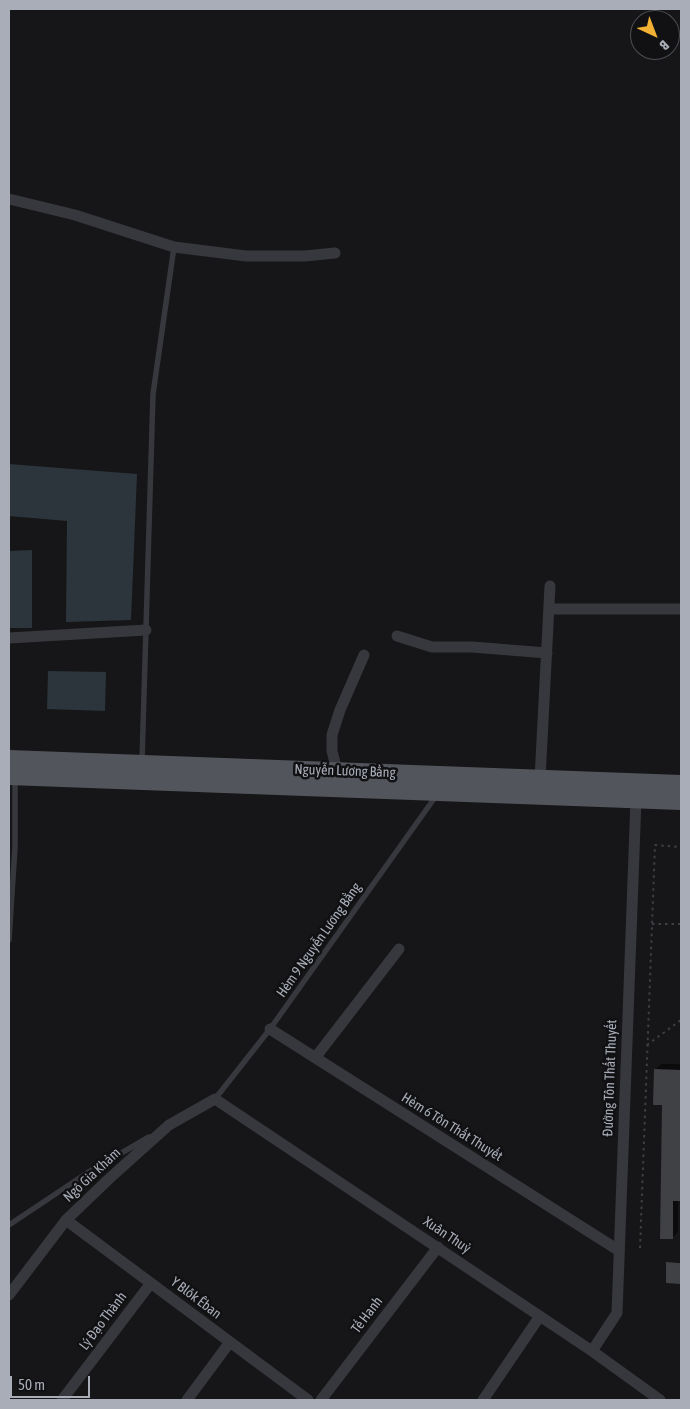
<!DOCTYPE html>
<html>
<head>
<meta charset="utf-8">
<style>
  body { margin:0 }
  #map { position:relative; width:690px; height:1409px; overflow:hidden; background:#161618; font-family:"Asap Condensed",sans-serif }
  canvas { display:block }
  .frame { position:absolute; inset:0; border:10px solid #a8adb8; pointer-events:none }
  .north { position:absolute; left:630px; top:10px; width:50px; height:50px; box-sizing:border-box; background:#111113; border:1px solid #4d4f55; border-radius:50%; rotate:137deg; font-size:14px; font-weight:700; line-height:20px; text-align:center; color:#a8adb8 }
  .north::after { content:''; display:block; margin:auto; width:18px; height:22px; background:#f2b134; clip-path:polygon(50% 0,100% 100%,50% 72%,0 100%) }
  .scale { position:absolute; left:10px; top:1376px; width:80px; height:22px; box-sizing:border-box; border:2px solid #a8adb8; border-top:0; padding-left:6px; font-size:15px; line-height:18px; white-space:nowrap; color:#a8adb8; -webkit-text-stroke:4px #111113; paint-order:stroke }
</style>
</head>
<body>
<div id="map">
<canvas width="690" height="1409"></canvas>
<div class="frame"></div>
<div class="north">B</div>
<div class="scale">50 m</div>
</div>
<script>
const g = document.querySelector('canvas').getContext('2d');
g.lineJoin = 'round';
function fill(path, color) {
  g.fillStyle = color;
  g.fill(path, 'evenodd');
}
function shape(rows) {
  const path = new Path2D();
  for (const r of rows) {
    path.moveTo(r[0], r[1]);
    for (let i = 2; i < r.length; i += 2) path.lineTo(r[i], r[i + 1]);
  }
  return path;
}
function trace(path, color, width, dash) {
  g.strokeStyle = color;
  g.lineWidth = width;
  g.lineCap = dash ? 'butt' : 'round';
  g.setLineDash(dash || []);
  g.stroke(path);
}
function write(font, color, halo, rows, align = 'center') {
  g.font = font + ' "Asap Condensed",sans-serif';
  g.lineWidth = 5;
  g.setLineDash([]);
  g.textBaseline = 'middle';
  g.strokeStyle = halo;
  g.fillStyle = color;
  for (const [text, x, y, turn = 0] of rows) {
    g.save();
    g.translate(x, y);
    g.rotate((+turn || 0) * Math.PI / 180);
    g.textAlign = isNaN(turn) ? turn : align;
    if (halo) g.strokeText(text, 0, 0);
    g.fillText(text, 0, 0);
    g.restore();
  }
}
fill(shape([
  [9,464,137,474,131,620,66,622,67,521,9,516],
  [32,550,32,628,9,628,9,551],
  [48,671,106,672,105,711,47,709]
]), '#2c353c');
fill(shape([
  [661,1064,681,1064,681,1200,678,1200,678,1232,672,1238,664,1104,656,1069],
  [669,1262,681,1262,681,1282,667,1282]
]), '#0007');
fill(shape([
  [654,1069,681,1070,681,1201,673,1201,673,1239,660,1239,662,1105,653,1105],
  [666,1262,681,1263,681,1284,666,1283]
]), '#404145');
trace(shape([
  [652,924,681,924],
  [647,1045,681,1020],
  [640,1248,655,845,681,847]
]), '#3d3f44', 2, [2.5, 4]);
trace(shape([
  [142,761,153,394,174,247],
  [9,940,15,847,15,778],
  [215,1099,270,1029,436,796],
  [9,1225,87,1173,149,1137]
]), '#37383d', 5.5);
trace(shape([
  [9,199,75,215,174,247,246,256,305,256,335,253],
  [549,609,681,609],
  [397,636,432,647,472,647,547,653],
  [9,638,146,630],
  [337,771,332,751,332,735,340,710,364,655],
  [540,779,550,586],
  [270,1029,618,1250],
  [315,1058,399,949],
  [66,1220,308,1400],
  [9,1295,66,1220,111,1177,169,1125,215,1099,592,1351,660,1400],
  [592,1351,617,1313,636,799],
  [62,1400,151,1283],
  [187,1400,230,1342],
  [321,1400,438,1247],
  [483,1400,540,1316]
]), '#37383d', 11);
trace(shape([
  [9,759,681,784],
  [9,776,681,801]
]), '#53555c', 18);
write('14px', '#a8adb8', '#111113', [
  ["Nguyễn Lương Bằng",345,771,2],
  ["Hẻm 9 Nguyễn Lương Bằng",319,940,-55],
  ["Đường Tôn Thất Thuyết",610,1078,-88],
  ["Hẻm 6 Tôn Thất Thuyết",452,1127,32],
  ["Ngô Gia Khảm",92,1175,-43],
  ["Xuân Thuỷ",447,1235,34],
  ["Y Blôk Êban",196,1298,37],
  ["Tế Hanh",367,1315,-53],
  ["Lý Đạo Thành",103,1321,-53]
]);
</script>
</body>
</html>
